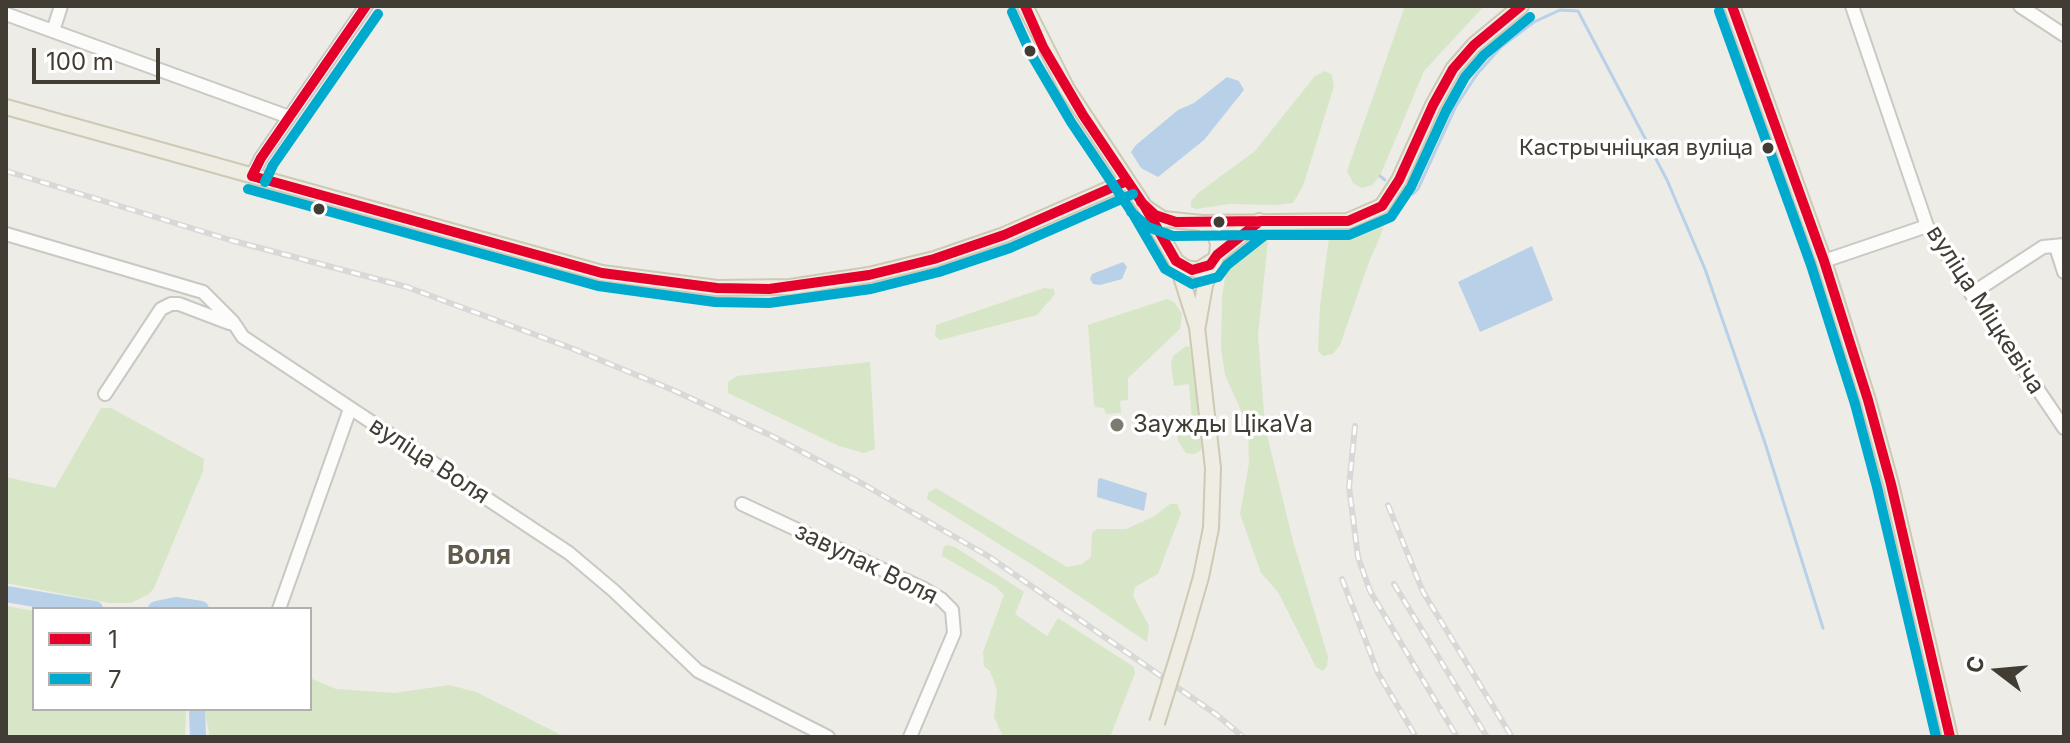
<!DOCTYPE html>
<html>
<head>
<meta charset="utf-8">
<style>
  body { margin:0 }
  #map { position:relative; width:2070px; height:743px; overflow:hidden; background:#edece6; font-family:Inter,sans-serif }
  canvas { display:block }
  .frame { position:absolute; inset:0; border:8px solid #413d34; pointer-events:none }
  .legend { position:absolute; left:32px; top:607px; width:280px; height:104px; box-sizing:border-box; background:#fff; border:2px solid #b3b1ae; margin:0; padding:10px 14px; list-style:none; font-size:24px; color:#413d34 }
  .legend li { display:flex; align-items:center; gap:16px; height:40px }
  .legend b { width:40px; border:2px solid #b3b1ae }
  .north { position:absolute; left:1958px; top:631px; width:80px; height:80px; -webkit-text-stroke:6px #fff; paint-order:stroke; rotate:286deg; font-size:22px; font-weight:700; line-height:32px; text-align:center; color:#413d34 }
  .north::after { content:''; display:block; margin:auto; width:28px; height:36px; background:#413d34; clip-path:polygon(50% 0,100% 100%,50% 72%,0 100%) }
  .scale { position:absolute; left:32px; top:48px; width:128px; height:36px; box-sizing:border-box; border:4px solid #413d34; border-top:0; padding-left:10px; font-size:24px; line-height:28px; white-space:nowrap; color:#413d34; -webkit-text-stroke:6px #fff; paint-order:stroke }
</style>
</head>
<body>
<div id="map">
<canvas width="2070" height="743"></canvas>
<div class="frame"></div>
<ul class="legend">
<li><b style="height:10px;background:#e4002b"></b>1</li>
<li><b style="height:10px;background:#00a9ce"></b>7</li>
</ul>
<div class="north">С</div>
<div class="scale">100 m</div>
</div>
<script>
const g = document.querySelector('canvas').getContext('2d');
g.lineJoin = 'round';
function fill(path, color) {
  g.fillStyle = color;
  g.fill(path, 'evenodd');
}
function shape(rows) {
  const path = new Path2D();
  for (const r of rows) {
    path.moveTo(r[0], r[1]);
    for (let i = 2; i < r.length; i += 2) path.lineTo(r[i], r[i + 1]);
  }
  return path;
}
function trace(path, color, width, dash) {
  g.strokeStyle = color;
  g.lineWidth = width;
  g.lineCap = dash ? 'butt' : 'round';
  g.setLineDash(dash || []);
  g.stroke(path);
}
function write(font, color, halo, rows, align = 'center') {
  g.font = font + ' Inter,sans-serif';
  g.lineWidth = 7;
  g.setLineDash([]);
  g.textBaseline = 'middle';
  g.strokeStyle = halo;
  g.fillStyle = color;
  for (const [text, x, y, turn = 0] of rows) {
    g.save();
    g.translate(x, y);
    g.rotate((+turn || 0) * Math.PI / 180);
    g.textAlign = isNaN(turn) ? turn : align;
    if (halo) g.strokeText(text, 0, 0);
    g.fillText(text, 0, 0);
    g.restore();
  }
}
fill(shape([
  [1405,6,1484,6,1424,71,1380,176,1372,185,1362,188,1353,183,1347,171],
  [1325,71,1332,75,1334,86,1303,186,1293,203,1276,205,1229,204,1196,209,1191,207,1191,201,1198,193,1255,151,1315,76],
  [1379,221,1384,225,1382,232,1369,262,1340,345,1333,354,1323,356,1318,351,1320,306,1329,238,1332,233,1355,230],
  [1261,236,1268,241,1258,335,1265,427,1293,541,1328,657,1327,666,1323,671,1316,667,1278,592,1261,573,1240,514,1249,463,1248,426,1225,375,1221,348,1222,296,1226,272,1253,239],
  [1044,288,1054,289,1055,294,1037,315,940,340,935,336,936,325],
  [1167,299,1174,302,1182,314,1180,329,1128,378,1128,400,1120,401,1121,413,1106,414,1104,408,1095,407,1094,403,1088,325],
  [1186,346,1190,347,1203,445,1200,451,1194,454,1186,453,1178,441,1176,422,1192,421,1189,384,1174,386,1171,364,1173,356],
  [870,362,875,449,864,453,839,446,728,393,728,382,737,376],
  [101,408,111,408,204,459,203,471,154,588,149,594,131,603,109,603,6,583,6,477,55,488],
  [936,488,1067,567,1082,564,1091,557,1092,533,1097,529,1126,529,1153,517,1170,504,1177,504,1181,513,1158,574,1135,587,1133,596,1149,626,1147,642,1039,569,927,499,928,493],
  [946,545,955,547,1024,592,1015,614,1047,636,1058,618,1134,667,1135,673,1110,737,1003,737,994,717,997,690,990,671,984,666,983,652,1004,595,996,587,942,556,943,548],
  [6,606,34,611,34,709,186,709,185,737,6,737],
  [310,678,336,689,395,693,449,685,476,692,565,737,210,737,204,709,310,709]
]), '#d7e6c7');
fill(shape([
  [1227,77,1239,81,1244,90,1204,140,1158,177,1141,168,1131,152,1136,145,1178,110,1194,103],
  [1532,246,1553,300,1480,332,1458,282],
  [1123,262,1127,267,1122,279,1100,285,1093,284,1090,279,1092,274],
  [1100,478,1147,493,1144,511,1097,497,1098,480]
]), '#b8d1e9');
trace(shape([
  [1380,176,1385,180],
  [1408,191,1413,194,1418,189,1456,106,1477,74,1501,47,1534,22,1560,10,1578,11,1667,180,1705,269,1765,443,1823,628]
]), '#b8d1e9', 3);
trace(shape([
  [6,594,95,609],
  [156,609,176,605,201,609],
  [197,709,198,737]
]), '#b8d1e9', 16);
const minor = shape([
  [1852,6,1927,226,2064,428],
  [2020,6,2064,35],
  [6,14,289,117],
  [53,31,61,6],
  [252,176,261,158,366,6],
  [6,234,203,292,233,322,243,337,569,553,614,591,698,671,828,737],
  [2056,247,2064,272],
  [1824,261,1927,226],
  [1971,294,2043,247,2064,245],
  [105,394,161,309,171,304,179,304,229,323],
  [742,504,922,588,941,599,952,610,954,633,910,737],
  [279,609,350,409]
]);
const major = shape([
  [1025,6,1067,89,1145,207,1176,261,1186,268,1198,270,1214,260],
  [1732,6,1824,261,1868,400,1891,484,1950,737],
  [6,107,602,273,717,288,790,287,869,275,934,259,1004,235,1127,181],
  [1145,207,1163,219,1202,223,1348,221,1382,206,1399,180,1433,105,1453,69,1474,45,1521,6],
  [1202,223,1215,234,1218,244,1217,255],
  [1176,261,1197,327,1213,468,1211,528,1201,577,1184,636],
  [1198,325,1205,285,1217,255,1259,221]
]);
trace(minor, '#c9c8c2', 16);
trace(major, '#cec9b4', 18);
trace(minor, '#fcfcfb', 12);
trace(major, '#efede3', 14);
const rail = shape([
  [6,171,230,240,407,287,571,348,673,390,772,436,863,484,988,556,1217,715,1243,737],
  [1355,426,1349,487,1358,557,1370,591,1457,737],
  [1388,505,1423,592,1512,737],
  [1342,579,1378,673,1416,737],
  [1394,584,1487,737]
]);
trace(rail, '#d8d8d7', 6);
trace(rail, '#fff', 3, [9]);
const majorBridge = shape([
  [1157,723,1184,636]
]);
trace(majorBridge, '#cec9b4', 18, []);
trace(majorBridge, '#efede3', 14);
trace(shape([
  [1025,6,1043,47,1083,115,1145,207,1176,261,1192,270,1210,265,1217,255,1260,221,1348,221,1382,206,1399,180,1433,105,1453,69,1474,45,1521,6],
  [1732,6,1824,261,1868,400,1891,484,1950,737],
  [252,176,602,273,717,288,769,289,869,275,934,259,1004,235,1127,181],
  [252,176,261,158,366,6],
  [1141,202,1155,215,1176,222,1263,221]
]), '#e4002b', 10);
trace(shape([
  [1719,11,1811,265,1855,404,1877,487,1936,737],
  [1012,12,1031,54,1071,122,1133,214,1165,269,1192,284,1218,277,1227,265,1265,235,1349,235,1391,217,1411,187,1446,111,1465,77,1484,55,1530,17],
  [265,182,273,165,378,14],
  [248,189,598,286,715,302,769,303,871,289,939,272,1010,248,1133,194],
  [1131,212,1148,227,1173,236,1263,235]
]), '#00a9ce', 10);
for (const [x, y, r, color] of [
  [1030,51,7,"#413d34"],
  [1768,148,7,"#413d34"],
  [319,209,7,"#413d34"],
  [1219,222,7,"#413d34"],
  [1117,425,8,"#7d7a72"]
]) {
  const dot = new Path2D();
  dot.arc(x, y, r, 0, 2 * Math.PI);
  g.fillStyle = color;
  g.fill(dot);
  trace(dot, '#fff', 3);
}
write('22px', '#413d34', '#fff', [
  ["Кастрычніцкая вуліца",1753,148]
], 'right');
write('24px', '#413d34', '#fff', [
  ["вуліца Міцкевіча",1985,310,57],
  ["вуліца Воля",429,461,33],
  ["завулак Воля",866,564,26]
]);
write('24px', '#413d34', '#fff', [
  ["Заужды ЦікаVа",1133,425]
], 'left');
write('bold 26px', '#635c4c', '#fff', [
  ["Воля",479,556]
]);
</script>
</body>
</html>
